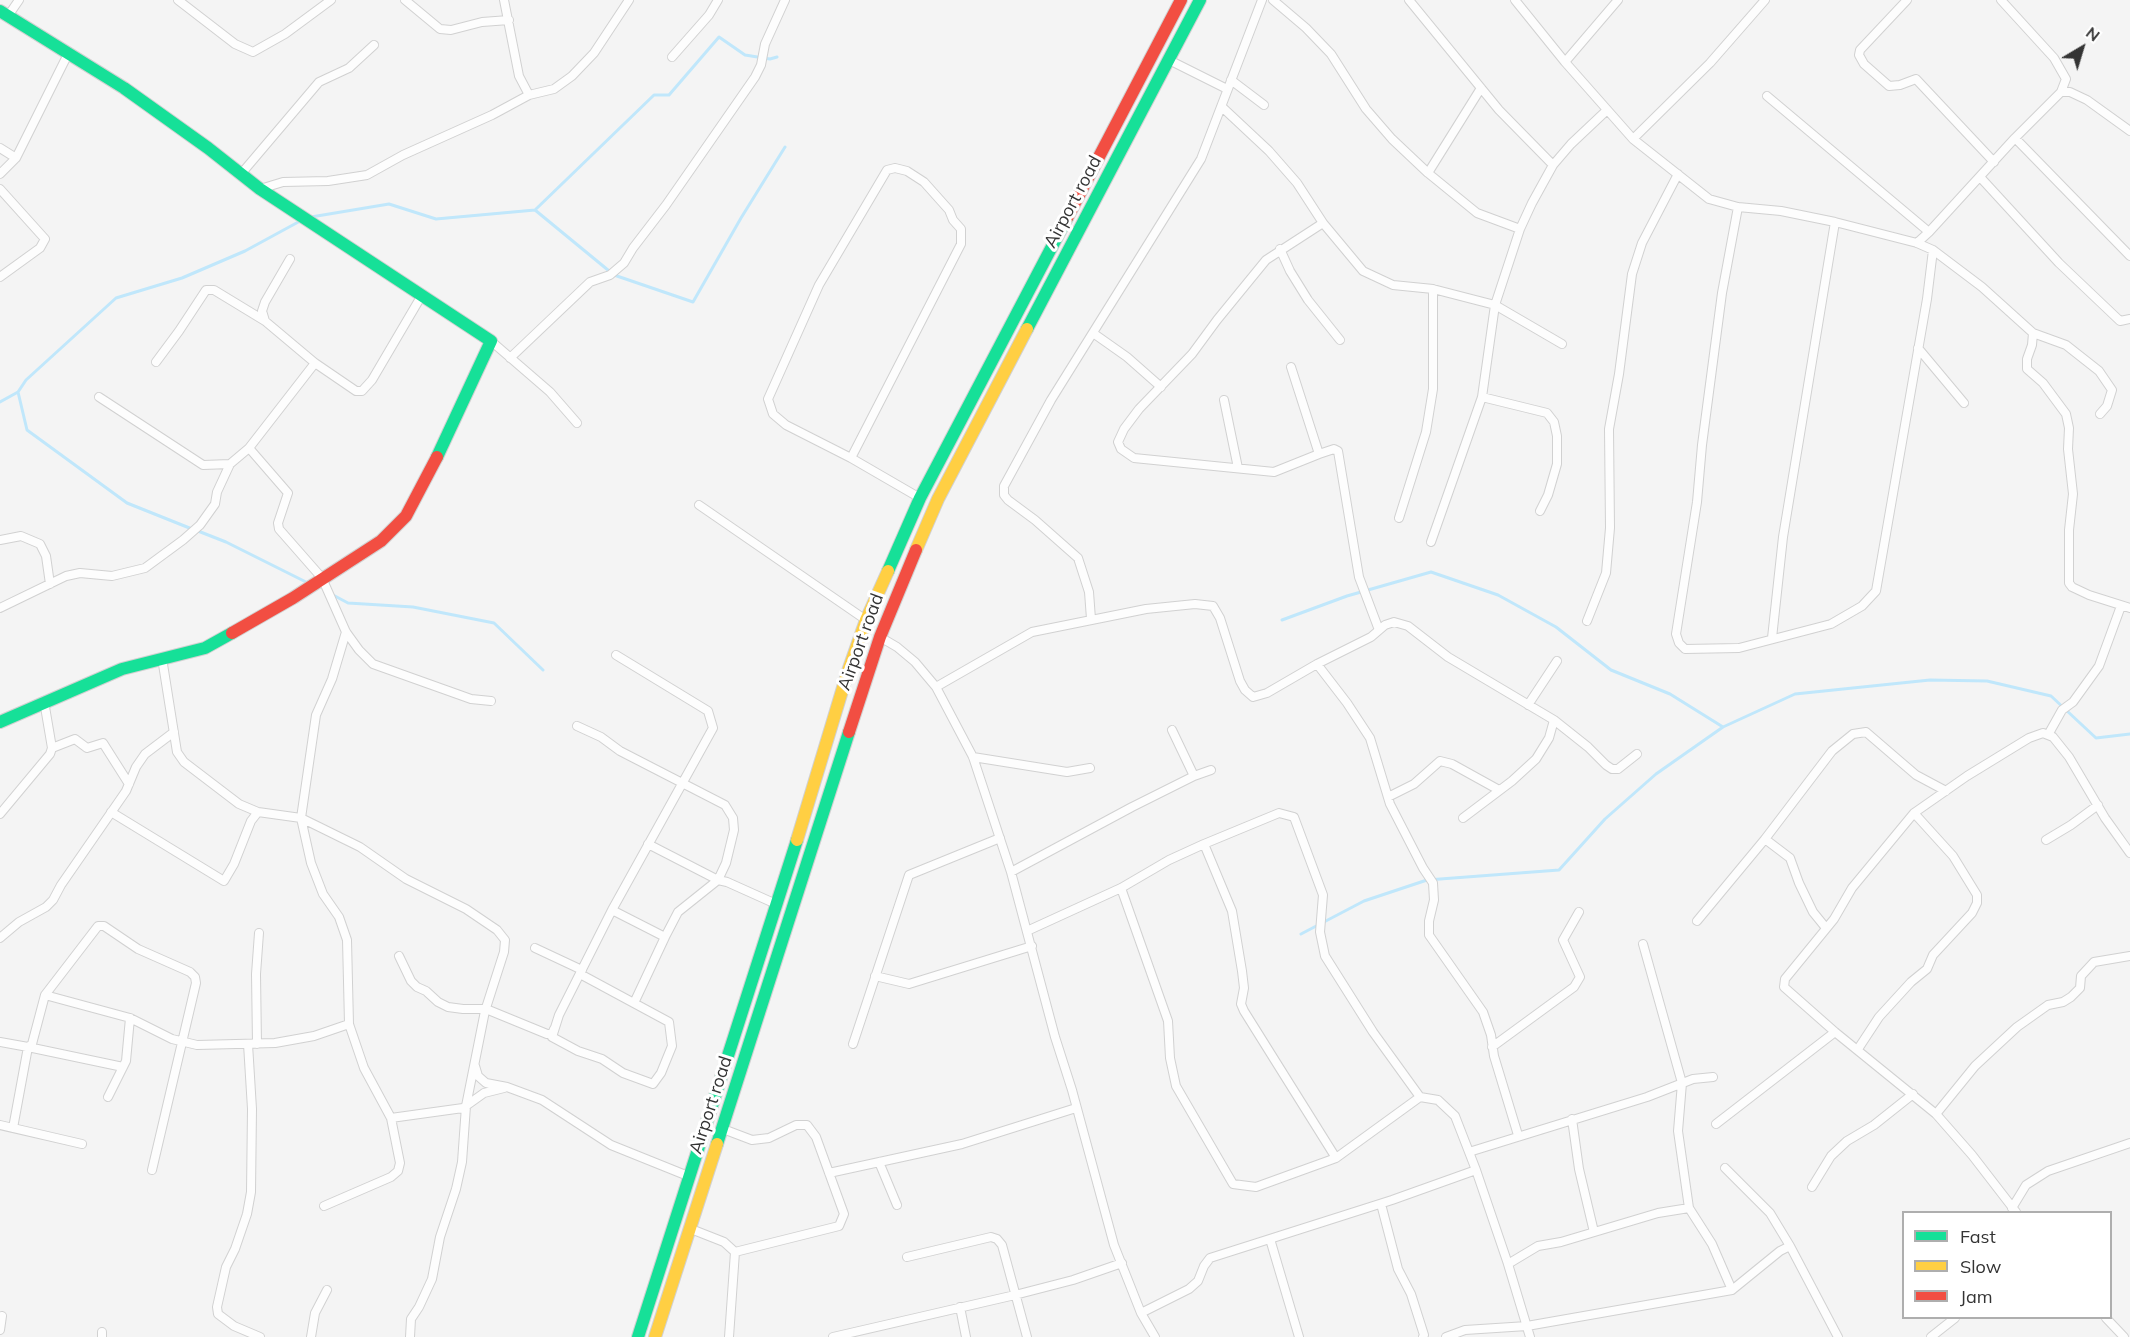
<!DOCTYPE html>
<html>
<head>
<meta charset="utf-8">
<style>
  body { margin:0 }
  #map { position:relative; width:2130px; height:1337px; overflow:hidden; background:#f4f4f4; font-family:Mulish,sans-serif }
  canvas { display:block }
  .legend { position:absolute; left:1902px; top:1211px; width:210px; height:108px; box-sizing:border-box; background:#fff; border:2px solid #aeaeae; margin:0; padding:8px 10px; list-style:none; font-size:18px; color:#343434 }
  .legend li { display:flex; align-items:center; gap:12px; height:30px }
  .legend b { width:30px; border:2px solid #aeaeae }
  .north { position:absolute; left:2052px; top:18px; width:60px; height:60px; -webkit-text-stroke:4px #fff; paint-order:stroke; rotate:38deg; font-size:16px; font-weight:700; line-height:24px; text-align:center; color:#343434 }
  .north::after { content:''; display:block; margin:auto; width:21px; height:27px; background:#343434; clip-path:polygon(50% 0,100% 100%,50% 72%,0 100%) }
</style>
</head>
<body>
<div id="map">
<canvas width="2130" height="1337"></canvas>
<ul class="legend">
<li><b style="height:8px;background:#16e098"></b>Fast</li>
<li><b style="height:8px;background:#ffcf43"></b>Slow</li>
<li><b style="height:8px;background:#f24e42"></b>Jam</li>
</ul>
<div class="north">N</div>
</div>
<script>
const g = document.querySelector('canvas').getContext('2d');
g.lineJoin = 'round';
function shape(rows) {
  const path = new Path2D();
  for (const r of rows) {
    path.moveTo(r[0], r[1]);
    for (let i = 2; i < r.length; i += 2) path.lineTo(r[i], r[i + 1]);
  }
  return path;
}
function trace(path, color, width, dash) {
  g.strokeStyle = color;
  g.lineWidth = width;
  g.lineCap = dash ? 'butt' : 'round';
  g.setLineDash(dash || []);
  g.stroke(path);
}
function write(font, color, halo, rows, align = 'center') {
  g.font = font + ' Mulish,sans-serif';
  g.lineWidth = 6;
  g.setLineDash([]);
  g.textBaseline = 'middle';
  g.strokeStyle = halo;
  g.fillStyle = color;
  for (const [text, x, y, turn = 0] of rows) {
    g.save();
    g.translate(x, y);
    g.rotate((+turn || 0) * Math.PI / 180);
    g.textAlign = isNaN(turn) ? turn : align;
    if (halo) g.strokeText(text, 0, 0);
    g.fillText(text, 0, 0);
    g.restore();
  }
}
trace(shape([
  [535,210,654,95,669,95,719,37,745,55,770,59,777,57],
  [311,217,389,204,436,219,535,210,614,275,693,302,741,218,785,147],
  [18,392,26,380,116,298,182,278,245,251,302,220],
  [0,402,18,392,27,430,127,503,192,529],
  [198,531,226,542,308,583],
  [333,595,348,603,413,607,494,623,543,670],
  [1282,620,1347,596,1431,572,1498,595,1556,627,1611,670,1670,694,1723,727],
  [1301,934,1364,901,1427,880,1559,870,1605,819,1656,774,1723,727,1795,694,1930,680,1987,681,2051,696,2096,738,2130,734]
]), '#c0e7fb', 3);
const street = shape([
  [178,0,235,44,253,52,285,34,331,0],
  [405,0,440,29,451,30,482,22,509,20],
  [504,0,519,76,529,95],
  [1273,0,1306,28,1331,54,1366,109,1392,139,1428,173,1477,213,1520,229],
  [1409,0,1499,110,1553,165],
  [1515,0,1565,62,1633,139,1709,199,1738,207,1781,211,1835,222,1917,243,1933,250,1982,287,2033,333,2032,345,2027,359,2027,369,2043,383,2066,414,2069,428,2068,449,2073,494,2069,530,2069,583,2072,587,2089,595,2130,608],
  [1907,0,1860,50,1859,55,1864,64,1889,86,1900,85,1916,79,1994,162],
  [8,16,19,0],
  [672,57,709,15,718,0],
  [1169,60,1227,89],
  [1565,62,1618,0],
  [1231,80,1264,105],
  [2061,92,2070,92,2087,100,2130,131],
  [1767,96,1929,232],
  [1222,107,1269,151,1297,183,1323,223,1363,271,1393,285,1433,289,1495,305,1562,344],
  [2015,138,2130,256],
  [1633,139,1710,63,1765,0],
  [0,148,16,158],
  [1428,173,1481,88],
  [0,174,16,158,69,52],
  [241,174,319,82,349,68,374,45],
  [1980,177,2059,263,2120,321,2130,319],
  [0,189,45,239,40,248,0,277],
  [260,189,283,182,328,181,367,175,403,155,492,115,529,95,554,89,572,76,594,53,629,0],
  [1738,207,1722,293,1702,445,1697,502,1676,634,1679,643,1685,649,1739,648,1831,624,1862,606,1876,591,1927,299,1933,250],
  [1323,223,1266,260,1217,320,1192,354,1139,409,1124,429,1118,442,1121,449,1134,458,1274,472,1319,454,1334,449,1338,451,1359,577,1379,630],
  [1917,243,1929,232,2015,138,2061,92,2066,79,2054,58,2001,0],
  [1280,249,1290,271,1308,300,1340,340],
  [290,259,265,302,262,311,265,321,315,363,356,391,362,391,372,380,422,295],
  [1093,333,1127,357,1161,387],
  [2033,333,2066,345,2099,371,2112,390,2107,406,2100,414],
  [491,341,550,392,577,423],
  [1918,348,1964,403],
  [510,358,590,282,610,275,624,263,633,248,666,205,755,77,761,65,765,44,785,0],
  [156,362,179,331,206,290,214,290,265,321],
  [1291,367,1319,454],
  [99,397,203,465,230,464],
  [1482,397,1547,413,1554,422,1557,436,1557,464,1548,495,1540,511],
  [1224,400,1238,468],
  [249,448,288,493,278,523,279,529,322,578,346,632,359,650,373,664,471,699,491,701],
  [851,458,961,244,961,229,953,220,949,210,924,182,907,171,895,168,887,170,819,285,768,399,773,414,786,425,851,458,920,498],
  [699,505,866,620],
  [1399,518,1426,432,1433,389,1433,289],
  [0,540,21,536,40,544,46,556,50,584],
  [1431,542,1482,397,1495,305,1520,229,1532,203,1553,165,1571,144,1606,111],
  [0,608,66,576,80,573,112,576,145,568,183,540,200,525,215,504,217,492,230,464,249,448,315,363],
  [1091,619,1089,592,1078,558,1035,520,1008,500,1004,495,1004,486,1051,400,1201,159,1262,0],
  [1587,621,1606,573,1610,528,1609,429,1619,374,1632,274,1642,243,1678,174],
  [880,637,897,647,915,662,936,687,973,757,1011,872,1055,1037,1072,1090,1114,1245,1141,1313,1155,1337],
  [1772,638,1783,537,1835,222],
  [162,658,177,752,184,762,239,804,258,812],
  [1317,664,1347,703,1370,738,1390,804,1423,868,1433,883,1434,900,1429,921,1429,935,1483,1012,1491,1035,1494,1056,1518,1135],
  [936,687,1032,632,1146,609,1195,604,1213,606,1220,618,1240,681,1245,690,1253,697,1267,693,1317,664,1371,637,1385,625,1394,622,1408,626,1448,657,1554,720,1588,747,1606,765,1612,769,1618,769,1637,754],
  [1528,705,1557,661],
  [577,726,601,737,620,751,725,805,733,818,734,830,726,863,718,880,678,912,665,937,612,910],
  [1172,730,1194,776],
  [2048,735,2062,710,2073,702,2099,666,2121,606],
  [52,748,75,739,87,748,103,743,129,784],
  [973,757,1067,772,1090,768],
  [1388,797,1414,784,1440,761,1452,764,1499,790],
  [111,812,224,881,234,864,251,821,258,812,301,818,360,847,406,879,466,909,497,930,505,940,504,952,485,1011,466,1106,462,1162,456,1189,440,1237,432,1279,419,1307,411,1319,410,1337],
  [0,814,50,754,52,748,44,701],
  [1463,818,1512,781,1536,759,1549,738,1554,720],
  [1765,839,1790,858,1799,883,1813,912,1826,928],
  [2046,840,2071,825,2098,805],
  [648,844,718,880,727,882,776,904],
  [1204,844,1232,911,1242,971,1244,988,1241,1004,1244,1011,1336,1158],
  [1011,872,1132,807,1194,776,1211,770],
  [1121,888,1168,1021,1170,1058,1176,1086,1233,1184,1256,1187,1336,1158,1420,1097],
  [1697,921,1765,839,1832,751,1853,734,1866,732,1916,775,1946,791],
  [1027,931,1121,888,1169,860,1204,844,1279,813,1294,817,1323,895,1320,932,1325,956,1373,1032,1420,1097,1438,1100,1455,1116,1476,1170,1508,1264,1530,1337],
  [0,938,19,922,46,907,53,900,61,885,126,791,136,767,145,754,174,732],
  [1643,944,1682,1083,1678,1131,1689,1208],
  [535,948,582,970],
  [399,956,411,981,417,987,426,991,438,1002,448,1007,463,1009,486,1009,547,1034,552,1034,554,1029],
  [580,974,669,1022,672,1046,661,1073,653,1084,623,1073,602,1059,578,1051,552,1037,559,1015,612,910,713,728,708,711,616,655],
  [875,976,909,984,1032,946],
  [45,995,130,1018,172,1039,197,1045,275,1043,314,1036,349,1024],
  [634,1003,665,937],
  [0,1042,28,1047,32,1044,45,995,98,926,104,926,138,949,190,972,195,977,196,983,152,1170],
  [248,1044,252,1109,251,1192,247,1214,235,1249,226,1267,217,1307,218,1314,234,1326,260,1337],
  [257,1044,256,974,259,933],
  [853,1044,909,875,1000,838],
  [1492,1047,1574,987,1580,977,1563,940,1579,912],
  [1858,1049,1879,1017,1911,982,1927,969,1933,955,1972,913,1977,903,1977,895,1953,856,1914,813],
  [475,1066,478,1076,486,1083,507,1087,542,1100,611,1145,688,1176],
  [108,1097,126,1061,130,1018],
  [1936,1114,1975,1066,2017,1027,2048,1005,2063,1002,2071,997,2080,988,2081,976,2094,962,2130,956],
  [391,1118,463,1108,484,1093,504,1088],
  [1572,1119,1579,1169,1594,1232],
  [1716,1124,1835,1032],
  [0,1125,82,1144],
  [13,1128,28,1047,123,1067],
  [723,1129,752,1140,769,1138,796,1125,807,1125,816,1137,844,1214,839,1226,735,1252],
  [1469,1152,1647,1097,1693,1079,1713,1077],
  [879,1162,897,1205],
  [1725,1168,1770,1213,1790,1246],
  [829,1173,962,1144,1076,1108],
  [1812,1187,1831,1156,1847,1141,1874,1125,1913,1094],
  [1381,1204,1398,1269,1411,1294,1424,1335,1423,1337],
  [324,1206,391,1177,398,1171,400,1163,391,1118,364,1068,349,1024,347,940,339,917,323,894,311,863,301,818,316,715,332,679,346,632],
  [2012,1208,2026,1185,2048,1171,2130,1143],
  [2016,1212,1972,1155,1936,1114,1835,1032,1784,987,1785,979,1834,919,1852,888,1914,813,1967,776,2029,738,2043,733,2053,737,2069,757,2105,818,2130,853],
  [691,1229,724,1242,735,1252,729,1337],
  [1270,1239,1299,1337],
  [907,1257,991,1237,997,1239,1002,1245,1027,1337],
  [1508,1264,1538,1246,1561,1242,1658,1213,1689,1208,1712,1244,1732,1290],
  [960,1307,966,1337],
  [1141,1313,1189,1289,1198,1281,1204,1266,1210,1258,1392,1200,1476,1170],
  [2106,1318,2124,1337],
  [0,1330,2,1316],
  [102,1337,102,1332],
  [311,1337,315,1313,327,1290],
  [833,1337,1015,1295,1073,1280,1122,1263],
  [1446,1337,1465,1330,1527,1326,1732,1290,1780,1251,1790,1246,1838,1337],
  [1931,1337,1955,1318]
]);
const fast = shape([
  [0,11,124,88,208,148,260,189,491,341,437,457],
  [1027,329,1200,0],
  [888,571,920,498,1067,218],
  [0,722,122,669,205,648,232,633],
  [717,1144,849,732],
  [638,1337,797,840]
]);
const slow = shape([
  [916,550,938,499,1027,329],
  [797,840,848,671,866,620,888,571],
  [655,1337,717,1144]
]);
const jam = shape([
  [1067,218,1181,0],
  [232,633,293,598,381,541,406,516,437,457],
  [849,732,880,637,916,550]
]);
trace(street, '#d1d1d1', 10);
trace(fast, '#d1d1d1', 14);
trace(slow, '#d1d1d1', 14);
trace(jam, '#d1d1d1', 14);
trace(street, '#fdfdfd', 8);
trace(fast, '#16e098', 12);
trace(slow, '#ffcf43', 12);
trace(jam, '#f24e42', 12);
write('18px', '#343434', '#fff', [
  ["Airport road",1073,202,-62],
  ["Airport road",861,642,-70],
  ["Airport road",711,1105,-72]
]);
</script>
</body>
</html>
